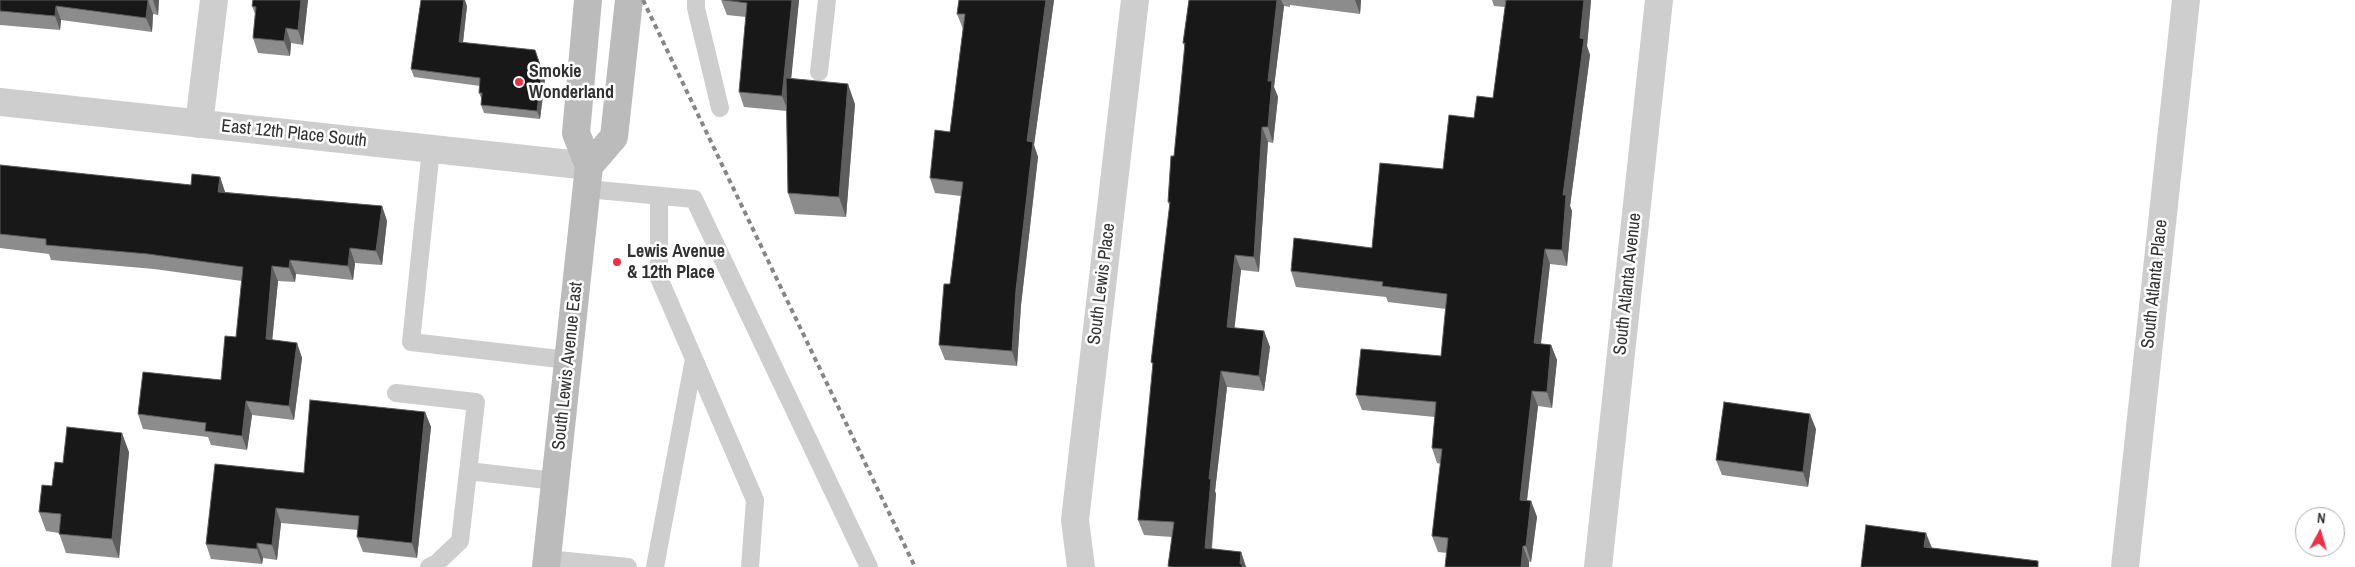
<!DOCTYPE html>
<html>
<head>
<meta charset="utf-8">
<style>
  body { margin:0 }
  #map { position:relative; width:2355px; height:567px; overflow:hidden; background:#fff; font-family:"Archivo Narrow",sans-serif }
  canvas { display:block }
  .north { position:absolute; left:2295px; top:507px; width:50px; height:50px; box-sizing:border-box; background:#fff; border:1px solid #adadad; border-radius:50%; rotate:6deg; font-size:14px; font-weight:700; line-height:20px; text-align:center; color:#313131 }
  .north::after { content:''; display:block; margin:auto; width:18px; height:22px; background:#ea3146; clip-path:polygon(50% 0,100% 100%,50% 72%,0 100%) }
</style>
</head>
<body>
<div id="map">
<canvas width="2355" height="567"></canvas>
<div class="north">N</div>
</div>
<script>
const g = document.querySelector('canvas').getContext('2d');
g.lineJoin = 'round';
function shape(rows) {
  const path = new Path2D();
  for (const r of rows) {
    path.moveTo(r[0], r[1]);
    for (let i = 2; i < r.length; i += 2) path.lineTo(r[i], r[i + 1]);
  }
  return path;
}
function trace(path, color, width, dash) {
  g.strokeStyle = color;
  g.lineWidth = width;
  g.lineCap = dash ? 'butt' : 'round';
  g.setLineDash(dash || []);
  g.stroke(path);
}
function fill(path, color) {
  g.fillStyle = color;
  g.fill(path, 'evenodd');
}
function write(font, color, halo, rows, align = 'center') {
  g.font = font + ' "Archivo Narrow",sans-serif';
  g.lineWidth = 5;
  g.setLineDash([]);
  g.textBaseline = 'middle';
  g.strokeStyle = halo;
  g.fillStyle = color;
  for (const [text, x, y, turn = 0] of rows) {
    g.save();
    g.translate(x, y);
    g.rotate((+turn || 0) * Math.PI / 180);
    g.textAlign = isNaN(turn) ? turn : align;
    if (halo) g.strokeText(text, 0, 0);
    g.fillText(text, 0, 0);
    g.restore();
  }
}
trace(shape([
  [696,0,696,8,720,108],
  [819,72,827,0],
  [431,149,411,342,568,360],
  [587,189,694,199,869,567],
  [659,196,659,278,755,500,750,567],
  [396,393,476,402,460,541,437,563,429,567],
  [468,471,555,481],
  [547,559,628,567],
  [655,567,694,359]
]), '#cecece', 18);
trace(shape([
  [0,102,589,166],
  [199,124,214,0],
  [1081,567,1075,520,1135,0],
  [1598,567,1659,0],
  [2125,567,2186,0]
]), '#cecece', 28);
trace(shape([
  [589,166,614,137,629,0],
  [546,567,589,166,576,133,588,0]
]), '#bbb', 28);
trace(shape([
  [643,0,915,567]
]), '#868686', 4, [5, 4]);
fill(shape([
  [0,0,159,0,158,15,153,14,152,32,61,20,60,30,0,25],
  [308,0,303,45,291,43,290,56,258,53,253,38,255,14,252,6],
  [721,0,799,0,791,78,855,104,846,217,795,214,788,193,787,111,744,107,739,92,746,17,727,15],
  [959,0,1054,0,1034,145,1038,157,1021,305,1017,366,945,360,939,345,950,284,961,196,935,193,930,178,950,132,963,29,957,14],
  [1189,0,1361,0,1360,14,1290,5,1290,7,1284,6,1274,87,1278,97,1273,143,1268,142,1259,272,1241,270,1234,328,1264,331,1270,347,1264,391,1227,387,1215,491,1216,494,1212,549,1241,552,1246,567,1168,567,1172,537,1144,535,1138,520,1153,366,1151,362,1170,207,1168,202,1174,156,1185,48,1183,43],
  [1492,0,1591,0,1587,46,1590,55,1570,206,1572,211,1567,266,1550,264,1541,344,1551,345,1557,360,1552,408,1538,406,1527,501,1531,501,1537,517,1531,562,1438,552,1432,536,1441,464,1437,463,1432,448,1435,417,1362,410,1356,395,1441,356,1446,309,1388,302,1386,297,1296,287,1291,271,1372,248,1443,169,1474,118,1493,98,1505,7,1494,6],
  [467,6,463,43,538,58,545,79,540,119,484,113,481,105,482,100,479,93,480,86,414,77,411,69],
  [0,165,191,185,220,177,225,192,382,206,387,221,382,265,355,263,353,280,296,274,295,282,278,281,272,340,297,343,302,358,294,420,252,415,247,450,211,445,208,437,143,429,138,414,221,380,236,337,242,281,154,269,51,260,49,254,0,248],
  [425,412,431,427,417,558,363,552,357,537,358,530,281,523,277,560,263,558,262,564,211,559,206,544,304,473],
  [1816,429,1808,487,1722,475,1716,460],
  [129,452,119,558,66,553,59,533,46,531,39,512,63,463]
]), '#8c8c8c');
fill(shape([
  [148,0,153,14,152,32,146,18],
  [153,0,159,0,158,15],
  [301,0,308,0,303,45,298,30],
  [464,0,465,0,467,6,462,50,459,42],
  [792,0,799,0,788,111,782,96],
  [1046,0,1054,0,1034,145,1038,157,1021,305,1017,366,1012,351,1027,141],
  [1277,0,1281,0,1284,6,1274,87,1278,97,1273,143,1268,127,1268,81],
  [1355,0,1361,0,1360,14],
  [1584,0,1591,0,1587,46,1590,55,1570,206,1572,211,1567,266,1562,250,1563,195,1580,38],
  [56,6,61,20,60,30,55,16],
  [286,28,291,43,290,56,284,41],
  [535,50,545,79,540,119,537,111],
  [848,84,855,104,846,217,839,197],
  [1262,127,1268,142,1259,272,1254,257],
  [220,177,225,192,224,206,218,192],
  [382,206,387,221,382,265,376,251],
  [350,248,355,263,353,280,348,266],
  [1545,249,1550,264,1539,359,1534,343],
  [1235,255,1241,270,1233,342,1227,327],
  [290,260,296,274,295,282,289,268],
  [272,266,278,281,271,353,266,339],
  [1264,331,1270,347,1264,391,1259,376],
  [297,343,302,358,294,420,289,406],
  [1551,345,1557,360,1552,408,1547,392],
  [1221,371,1227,387,1215,491,1216,494,1210,563,1205,548,1209,479],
  [1532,391,1538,406,1525,516,1520,500],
  [246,401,252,415,247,450,242,436],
  [425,412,431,427,417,558,412,543],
  [1810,414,1816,429,1808,487,1803,472],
  [122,433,129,452,119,558,112,539],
  [1531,501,1537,517,1531,562,1526,546],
  [276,508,281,523,277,560,272,545],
  [1926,533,1932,548,1924,547],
  [257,543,263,558,262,564,257,549],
  [1523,546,1529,562,1529,567,1521,567],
  [1241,552,1246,567,1241,567,1240,564]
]), '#5d5d5d');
const building = shape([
  [0,0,148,0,146,18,56,6,55,16,0,11,0,0],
  [253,0,301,0,298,30,286,28,284,41,253,38,256,7,252,6,253,0],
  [421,0,464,0,459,42,535,50,542,71,537,111,481,105,482,93,479,93,480,78,411,69,421,0],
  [724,0,792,0,782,96,739,92,747,3,724,0],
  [959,0,1046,0,1027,141,1033,142,1016,290,1012,351,939,345,944,284,950,284,963,182,930,178,935,130,950,132,965,14,957,14,959,0],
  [1189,0,1277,0,1268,81,1272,81,1268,127,1262,127,1254,257,1235,255,1227,327,1264,331,1259,376,1221,371,1209,479,1211,479,1205,548,1241,552,1240,564,1242,564,1242,567,1172,567,1168,566,1174,522,1138,520,1153,363,1151,362,1170,202,1168,202,1171,156,1174,156,1185,43,1183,43,1189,0],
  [1506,0,1584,0,1580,38,1584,39,1563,195,1566,195,1562,250,1545,249,1534,343,1551,345,1547,392,1532,391,1520,500,1531,501,1526,546,1523,546,1521,567,1445,567,1448,538,1432,536,1442,449,1432,448,1436,402,1356,395,1361,349,1441,356,1447,294,1382,286,1383,282,1291,271,1294,238,1372,248,1380,163,1443,169,1449,115,1474,118,1477,96,1493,98,1506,0],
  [786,78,848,84,839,197,788,193,786,78],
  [0,165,191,185,192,174,220,177,218,192,382,206,376,251,350,248,348,266,290,260,289,268,272,266,266,339,297,343,289,406,246,401,242,436,205,431,206,423,138,414,143,372,221,380,225,336,236,337,243,267,148,254,46,245,46,239,0,234,0,165],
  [310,400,425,412,412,543,357,537,359,516,276,508,272,545,257,543,257,549,206,544,215,464,304,473,310,400],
  [1724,402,1810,414,1803,472,1716,460,1724,402],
  [67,427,122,433,112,539,59,534,61,514,39,512,42,485,52,486,55,462,63,463,67,427],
  [1866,525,1926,533,1924,547,2038,561,2038,567,1861,567,1866,525]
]);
fill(building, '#181818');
trace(building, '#5d5d5d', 1);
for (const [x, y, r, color] of [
  [519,82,5,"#ea3146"],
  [617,262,5,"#ea3146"]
]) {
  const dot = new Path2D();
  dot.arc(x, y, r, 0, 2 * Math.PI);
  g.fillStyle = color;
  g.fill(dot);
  trace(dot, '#fff', 2);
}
write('bold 18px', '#313131', '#fff', [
  ["Smokie",529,72],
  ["Wonderland",529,93],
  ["Lewis Avenue",627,252],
  ["& 12th Place",627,273]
], 'left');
write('18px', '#313131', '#fff', [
  ["East 12th Place South",294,134,6],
  ["South Lewis Place",1102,284,-83],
  ["South Atlanta Avenue",1628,284,-84],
  ["South Atlanta Place",2155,284,-84],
  ["South Lewis Avenue East",568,366,-84]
]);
</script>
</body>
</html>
